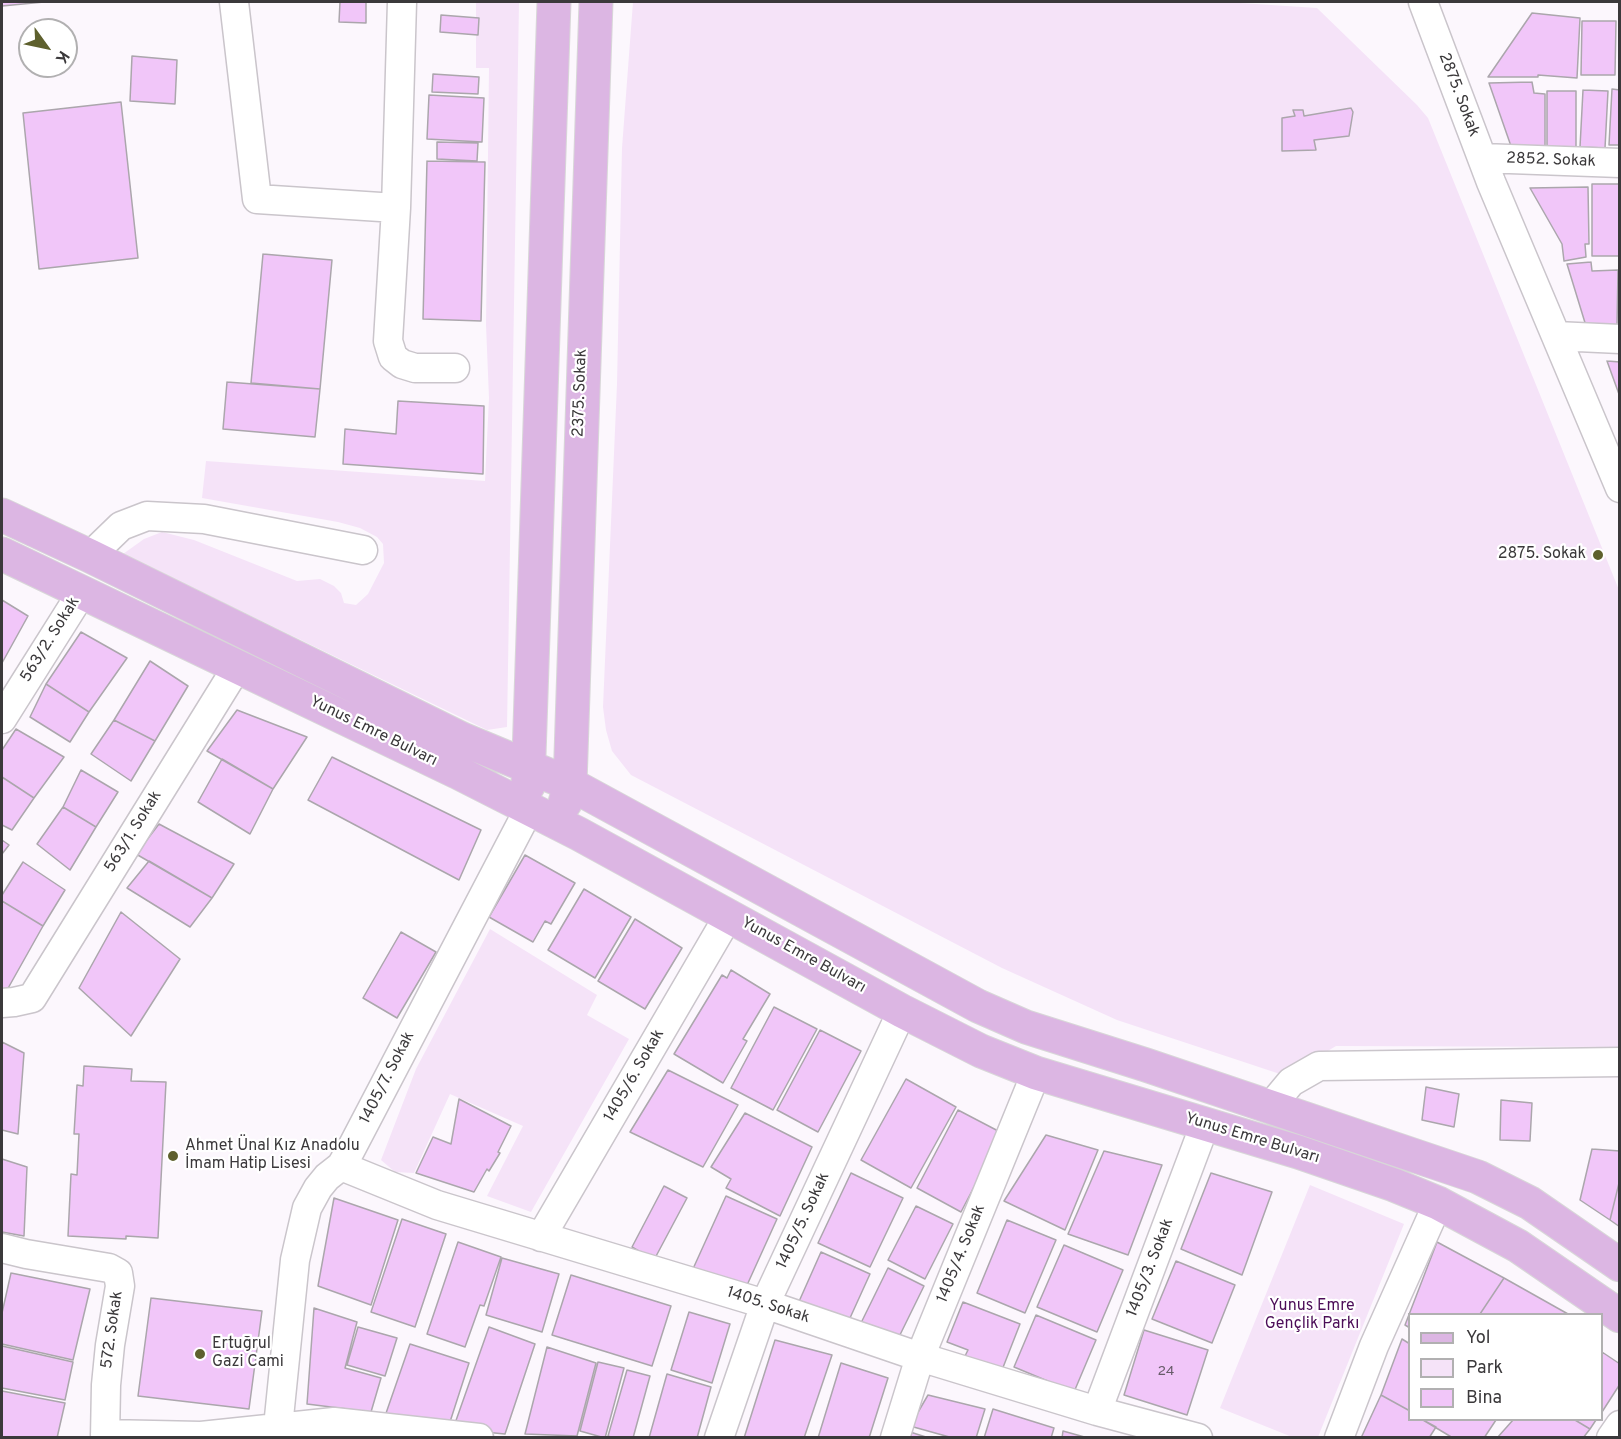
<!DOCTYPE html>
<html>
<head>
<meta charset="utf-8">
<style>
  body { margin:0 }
  #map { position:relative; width:1621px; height:1439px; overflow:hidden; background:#fcf7fd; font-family:Overpass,sans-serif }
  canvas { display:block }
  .frame { position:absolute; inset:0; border:3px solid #3b393b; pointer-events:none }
  .legend { position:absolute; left:1408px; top:1313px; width:195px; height:108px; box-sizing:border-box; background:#fff; border:2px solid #b1b0b1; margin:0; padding:8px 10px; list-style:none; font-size:18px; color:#3b393b }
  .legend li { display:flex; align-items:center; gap:12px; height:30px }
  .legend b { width:30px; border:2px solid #b1b0b1 }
  .north { position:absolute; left:18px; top:18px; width:60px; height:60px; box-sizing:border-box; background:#fff; border:2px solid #b1b0b1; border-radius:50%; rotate:123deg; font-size:16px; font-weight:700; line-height:24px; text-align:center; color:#3b393b }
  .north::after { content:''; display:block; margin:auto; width:21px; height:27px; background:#5e602d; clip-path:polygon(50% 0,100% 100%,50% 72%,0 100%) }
</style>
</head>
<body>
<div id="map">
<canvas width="1621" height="1439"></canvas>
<div class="frame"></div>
<ul class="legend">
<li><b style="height:8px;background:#dcb6e3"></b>Yol</li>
<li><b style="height:16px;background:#f5e3f8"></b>Park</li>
<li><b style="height:16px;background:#f1c6f9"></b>Bina</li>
</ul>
<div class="north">K</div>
</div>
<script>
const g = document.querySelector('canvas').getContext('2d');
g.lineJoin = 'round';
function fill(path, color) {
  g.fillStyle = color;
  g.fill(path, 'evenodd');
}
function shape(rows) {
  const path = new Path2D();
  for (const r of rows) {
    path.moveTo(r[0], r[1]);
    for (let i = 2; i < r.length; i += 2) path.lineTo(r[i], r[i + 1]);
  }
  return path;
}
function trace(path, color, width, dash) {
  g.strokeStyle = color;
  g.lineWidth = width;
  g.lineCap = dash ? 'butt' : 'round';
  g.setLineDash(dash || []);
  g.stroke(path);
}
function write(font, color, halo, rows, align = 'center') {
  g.font = font + ' Overpass,sans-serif';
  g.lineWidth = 4.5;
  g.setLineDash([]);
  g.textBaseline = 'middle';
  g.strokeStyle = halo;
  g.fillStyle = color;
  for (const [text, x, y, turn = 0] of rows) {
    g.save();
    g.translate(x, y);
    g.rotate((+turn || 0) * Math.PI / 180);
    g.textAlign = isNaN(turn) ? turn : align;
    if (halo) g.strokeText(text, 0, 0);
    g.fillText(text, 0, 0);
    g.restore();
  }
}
fill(shape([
  [476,2,519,2,507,727,487,730,123,554,144,539,162,532,194,540,297,581,320,579,334,586,341,593,344,603,356,605,368,594,384,563,383,544,377,537,360,528,338,522,202,498,206,461,485,481,489,398,486,325,489,68,476,68],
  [633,2,1225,2,1317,8,1417,105,1428,118,1619,590,1619,1047,1336,1046,1286,1076,1117,1020,1002,968,631,775,612,751,606,730,603,707,617,384,622,148],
  [490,929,597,995,587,1015,629,1039,531,1212,487,1196,523,1126,450,1094,414,1173,395,1172,381,1160,416,1069],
  [1310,1185,1404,1224,1318,1437,1292,1437,1220,1408]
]), '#f5e3f8');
const building = shape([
  [2,2,44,2,2,6,2,2],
  [340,2,366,2,366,23,339,22,340,2],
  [1532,13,1580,18,1577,78,1538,75,1538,77,1488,77,1532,13],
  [441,15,479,18,478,35,440,32,441,15],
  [1582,21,1616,21,1615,75,1581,75,1582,21],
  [132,56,177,60,175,104,130,101,132,56],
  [433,74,479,77,478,94,432,92,433,74],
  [1532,82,1534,93,1545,94,1545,149,1512,149,1489,83,1532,82],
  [1612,89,1620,90,1620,145,1609,145,1612,89],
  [1583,90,1608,91,1605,148,1580,147,1583,90],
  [1547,91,1576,91,1576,149,1547,149,1547,91],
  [429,95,484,98,482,142,427,139,429,95],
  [121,102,138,258,39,269,23,113,121,102],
  [1351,108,1353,112,1349,136,1314,140,1316,150,1282,151,1282,118,1295,116,1293,110,1303,110,1304,116,1351,108],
  [437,142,478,143,477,161,437,159,437,142],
  [427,161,485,162,481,321,423,319,427,161],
  [1592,184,1620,184,1620,256,1592,256,1592,184],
  [1588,187,1589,244,1585,244,1586,257,1564,261,1562,244,1530,188,1588,187],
  [263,254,332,260,320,389,251,383,263,254],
  [1591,262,1592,271,1618,270,1617,326,1586,326,1567,264,1591,262],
  [1607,361,1620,362,1620,397,1607,361],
  [227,382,320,389,315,437,223,429,227,382],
  [398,401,484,406,483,474,343,464,345,429,396,434,398,401],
  [2,600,28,616,2,663,2,600],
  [81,632,127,658,89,712,46,684,81,632],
  [150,661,188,686,155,741,114,720,150,661],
  [46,684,89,712,70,742,30,717,46,684],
  [237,710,307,737,273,789,207,751,237,710],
  [114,720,155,741,131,781,91,754,114,720],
  [16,729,64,757,34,798,2,777,2,750,16,729],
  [332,757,481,830,459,880,308,800,332,757],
  [222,759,273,789,250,834,198,802,222,759],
  [81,770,118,792,96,827,63,807,81,770],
  [2,777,34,798,12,830,2,825,2,777],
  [63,807,96,827,70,870,37,844,63,807],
  [159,824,234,864,212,898,136,854,159,824],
  [2,840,9,845,2,854,2,840],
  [525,855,575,883,551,924,545,921,533,942,489,917,525,855],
  [149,861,212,898,190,927,127,888,149,861],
  [23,862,65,890,43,926,2,901,2,895,23,862],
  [584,889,631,917,595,978,548,950,584,889],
  [2,901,43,926,2,999,2,901],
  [121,912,180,959,131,1036,79,988,121,912],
  [635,919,682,948,645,1009,598,981,635,919],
  [401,932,436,952,397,1018,363,998,401,932],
  [731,970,770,994,743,1039,747,1041,723,1083,674,1054,722,975,727,978,731,970],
  [774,1007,817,1029,773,1110,731,1088,774,1007],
  [820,1030,861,1051,818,1132,777,1110,820,1030],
  [2,1042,24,1053,18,1134,2,1130,2,1042],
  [84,1066,132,1069,131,1081,166,1082,158,1238,126,1236,126,1239,68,1236,71,1174,77,1175,79,1134,74,1134,77,1085,83,1086,84,1066],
  [668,1070,738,1105,703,1167,630,1132,668,1070],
  [906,1079,956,1107,911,1188,861,1160,906,1079],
  [1426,1087,1459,1094,1454,1127,1422,1120,1426,1087],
  [459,1099,511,1126,498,1152,500,1153,489,1171,487,1169,474,1192,416,1173,433,1137,451,1144,459,1099],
  [1501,1100,1532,1103,1530,1141,1500,1140,1501,1100],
  [958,1110,1002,1133,961,1212,917,1188,958,1110],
  [745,1113,812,1147,780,1216,726,1188,731,1179,711,1167,745,1113],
  [1046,1135,1098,1150,1065,1230,1004,1201,1046,1135],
  [1592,1149,1620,1151,1620,1179,1610,1220,1580,1200,1592,1149],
  [1104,1151,1162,1165,1128,1255,1068,1234,1104,1151],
  [2,1159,27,1167,24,1236,2,1232,2,1159],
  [851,1173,903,1198,870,1267,818,1243,851,1173],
  [1211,1173,1272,1192,1242,1275,1181,1249,1211,1173],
  [1620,1179,1620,1227,1610,1220,1620,1179],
  [664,1186,687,1198,654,1260,632,1247,664,1186],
  [726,1196,777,1219,743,1294,692,1271,726,1196],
  [334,1198,398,1220,371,1305,318,1286,334,1198],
  [916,1206,953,1224,925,1279,888,1260,916,1206],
  [402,1219,446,1234,415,1327,371,1312,402,1219],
  [1007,1220,1056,1240,1025,1313,977,1293,1007,1220],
  [458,1242,501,1257,484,1306,480,1305,465,1347,427,1334,458,1242],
  [1437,1242,1504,1278,1480,1314,1410,1314,1410,1328,1405,1325,1437,1242],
  [1064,1245,1123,1270,1097,1332,1037,1307,1064,1245],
  [821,1252,870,1274,845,1329,797,1306,821,1252],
  [502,1258,559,1274,542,1332,486,1315,502,1258],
  [1176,1261,1235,1285,1212,1343,1152,1319,1176,1261],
  [888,1268,924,1286,896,1343,860,1325,888,1268],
  [11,1273,90,1289,73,1360,2,1344,2,1313,11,1273],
  [571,1275,671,1306,652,1366,552,1335,571,1275],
  [1504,1278,1568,1314,1480,1314,1504,1278],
  [151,1298,262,1311,249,1409,138,1396,151,1298],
  [963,1302,1020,1324,1002,1370,965,1356,968,1350,947,1342,963,1302],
  [314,1308,357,1322,345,1368,381,1378,371,1412,307,1404,314,1308],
  [689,1312,730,1324,712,1383,671,1370,689,1312],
  [1036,1315,1096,1340,1074,1392,1014,1367,1036,1315],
  [358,1327,397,1338,385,1376,347,1365,358,1327],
  [489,1327,535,1344,505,1434,453,1429,489,1327],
  [1144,1330,1208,1350,1187,1415,1124,1395,1144,1330],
  [1402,1339,1410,1344,1410,1411,1381,1395,1402,1339],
  [775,1340,832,1355,804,1438,744,1438,775,1340],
  [410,1344,469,1363,449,1425,384,1419,410,1344],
  [2,1346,73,1362,65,1400,2,1388,2,1346],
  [547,1347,596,1363,577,1436,525,1434,547,1347],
  [1602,1352,1620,1364,1620,1384,1602,1412,1602,1352],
  [598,1362,624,1368,605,1438,580,1431,598,1362],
  [841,1363,888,1378,869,1438,818,1438,841,1363],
  [627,1370,650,1376,633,1438,614,1438,608,1436,627,1370],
  [667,1374,711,1387,697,1438,649,1438,667,1374],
  [2,1391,65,1403,57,1438,2,1438,2,1391],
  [928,1395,985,1409,976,1438,953,1438,910,1426,928,1395],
  [1381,1395,1410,1411,1410,1420,1423,1420,1436,1427,1429,1438,1361,1438,1381,1395],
  [993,1409,1054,1428,1051,1438,984,1438,993,1409],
  [1423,1420,1496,1420,1484,1438,1453,1438,1423,1420],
  [1513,1420,1575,1420,1590,1429,1583,1438,1497,1438,1513,1420],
  [1575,1420,1596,1420,1590,1429,1575,1420],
  [907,1431,929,1438,906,1438,907,1431],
  [1063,1431,1088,1438,1062,1438,1063,1431]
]);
fill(building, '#f1c6f9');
trace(building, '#aba6ac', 1.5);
const minor = shape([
  [234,2,257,199,396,208],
  [402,2,396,208,388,341,393,357,402,364,415,368,455,368],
  [1423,2,1491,182,1620,488],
  [1482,158,1620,163],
  [1556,336,1620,339],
  [90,556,121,526,147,516,204,519,363,550],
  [2,719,82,592],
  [2,1003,14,1002,32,998,237,667],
  [1271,1106,1291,1082,1319,1066,1620,1062],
  [341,1166,437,1205,765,1304,920,1357,1097,1411,1198,1438],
  [541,1237,729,915],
  [2,1248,26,1254,109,1268,118,1273,120,1286,110,1345,106,1385,105,1438],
  [1097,1411,1205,1124],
  [278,1427,295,1260,307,1208,318,1188,327,1177,341,1166,350,1151,529,809],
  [105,1434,201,1436,334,1422,479,1438],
  [719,1438,765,1304,902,1011],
  [895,1438,920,1357,1036,1073],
  [1339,1438,1374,1346,1438,1203],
  [1611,1438,1620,1425]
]);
const major = shape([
  [2,515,90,556,462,739,570,784,978,1006,1026,1027,1146,1065,1478,1177,1530,1203,1620,1265],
  [2,554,457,772,579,834,902,1011,981,1051,1036,1073,1298,1152,1394,1185,1438,1203,1518,1246,1620,1316],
  [528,786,554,2],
  [565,803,570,784,596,2]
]);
trace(minor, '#cac5cb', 31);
trace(major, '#d8d7d8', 35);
trace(minor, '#fff', 28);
trace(major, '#dcb6e3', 33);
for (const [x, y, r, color] of [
  [1598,555,6,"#5e602d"],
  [173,1156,6,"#5e602d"],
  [200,1354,6,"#5e602d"]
]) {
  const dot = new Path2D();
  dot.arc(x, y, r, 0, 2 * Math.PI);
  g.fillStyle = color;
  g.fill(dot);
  trace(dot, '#fff', 2);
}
write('14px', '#685c6a', null, [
  ["24",1166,1372]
]);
write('16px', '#3b393b', '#fff', [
  ["2875. Sokak",1458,95,69],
  ["2852. Sokak",1551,161,2],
  ["2375. Sokak",581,393,-88],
  ["563/2. Sokak",51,640,-58],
  ["Yunus Emre Bulvarı",373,732,26],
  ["563/1. Sokak",134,832,-58],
  ["Yunus Emre Bulvarı",803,956,29],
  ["1405/6. Sokak",635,1076,-60],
  ["1405/7. Sokak",388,1078,-63],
  ["Yunus Emre Bulvarı",1252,1139,17],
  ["1405/5. Sokak",804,1221,-65],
  ["1405/4. Sokak",962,1254,-68],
  ["1405/3. Sokak",1151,1268,-69],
  ["1405. Sokak",768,1306,18],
  ["572. Sokak",113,1330,-82]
]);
write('16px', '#3b393b', '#fff', [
  ["2875. Sokak",1586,555,"right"],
  ["Ahmet Ünal Kız Anadolu",185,1147],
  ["İmam Hatip Lisesi",185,1165],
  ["Ertuğrul",212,1345],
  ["Gazi Cami",212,1363]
], 'left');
write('16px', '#4c0d58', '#fff', [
  ["Yunus Emre",1312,1307],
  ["Gençlik Parkı",1312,1325]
]);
</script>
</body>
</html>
